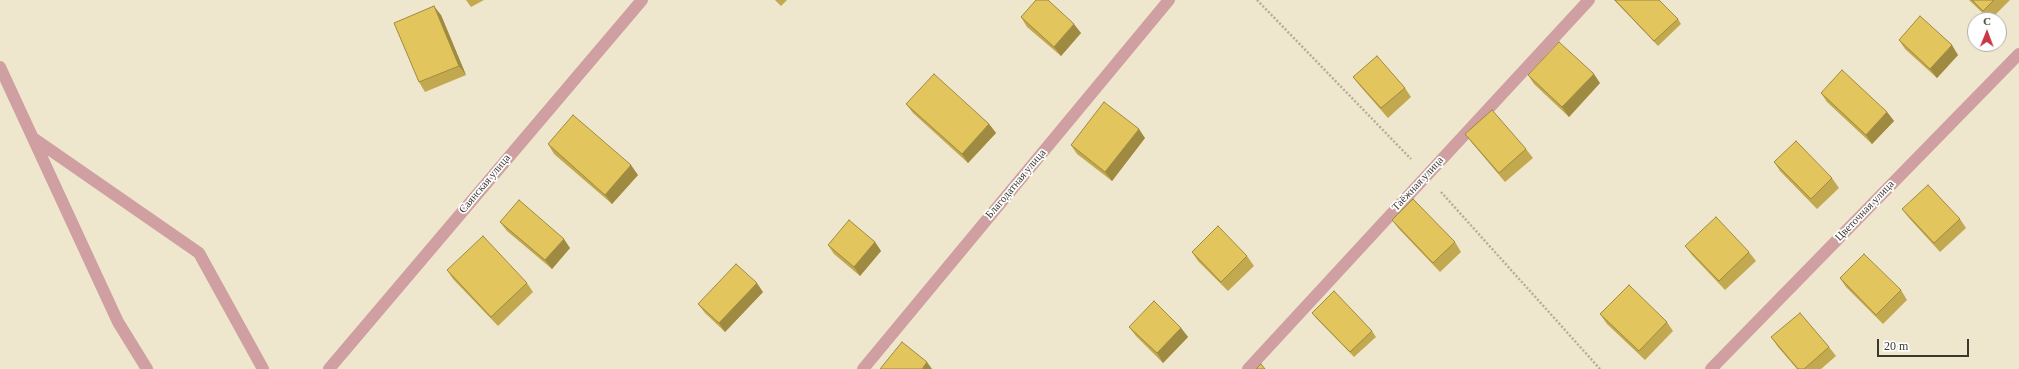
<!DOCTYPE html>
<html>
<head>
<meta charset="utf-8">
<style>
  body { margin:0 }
  #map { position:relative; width:2019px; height:369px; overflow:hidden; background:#efe7cd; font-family:Georgia,serif }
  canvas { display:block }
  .north { position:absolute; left:1967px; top:12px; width:40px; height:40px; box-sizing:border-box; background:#fff; border:1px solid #b1afab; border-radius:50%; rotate:1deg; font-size:11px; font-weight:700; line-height:16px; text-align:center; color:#3b382e }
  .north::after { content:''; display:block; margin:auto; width:14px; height:18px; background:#c73746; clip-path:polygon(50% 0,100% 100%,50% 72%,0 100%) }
  .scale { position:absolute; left:1877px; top:339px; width:92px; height:18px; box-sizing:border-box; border:2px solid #3b382e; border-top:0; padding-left:5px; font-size:12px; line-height:14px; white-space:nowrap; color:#3b382e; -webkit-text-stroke:3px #fff; paint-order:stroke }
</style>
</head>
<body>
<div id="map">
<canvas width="2019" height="369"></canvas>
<div class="north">С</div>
<div class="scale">20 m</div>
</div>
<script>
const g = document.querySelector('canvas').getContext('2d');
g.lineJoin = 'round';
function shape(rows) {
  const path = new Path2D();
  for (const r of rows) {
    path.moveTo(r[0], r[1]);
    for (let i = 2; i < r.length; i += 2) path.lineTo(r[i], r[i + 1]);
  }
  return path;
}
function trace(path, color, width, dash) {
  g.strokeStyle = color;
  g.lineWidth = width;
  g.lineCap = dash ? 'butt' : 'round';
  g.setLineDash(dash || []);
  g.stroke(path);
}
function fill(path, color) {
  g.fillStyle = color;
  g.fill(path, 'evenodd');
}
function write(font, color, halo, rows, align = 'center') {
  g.font = font + ' Georgia,serif';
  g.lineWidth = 3.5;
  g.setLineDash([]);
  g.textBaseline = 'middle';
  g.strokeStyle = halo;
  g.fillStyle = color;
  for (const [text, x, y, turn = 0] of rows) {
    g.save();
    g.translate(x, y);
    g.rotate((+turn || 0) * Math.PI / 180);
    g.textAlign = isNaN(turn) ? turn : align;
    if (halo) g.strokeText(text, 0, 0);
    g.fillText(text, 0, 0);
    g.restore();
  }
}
trace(shape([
  [1257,0,1411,159],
  [1441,192,1600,369]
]), '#b3ad98', 2.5, [2, 2]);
trace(shape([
  [0,67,118,322,147,369],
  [33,138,199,253,263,369],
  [329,369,642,0],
  [863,369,1169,0],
  [1248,369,1589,0],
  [1711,369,2019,54]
]), '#cf9fa1', 12);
fill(shape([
  [466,0,484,0,471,7],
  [775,0,787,0,781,6],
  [1614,0,1659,0,1678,19,1681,24,1658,46],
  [1969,0,2010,0,1990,20],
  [441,15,466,75,425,92,419,82],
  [1021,17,1081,33,1061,56,1027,27],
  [1899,40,1958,55,1937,78,1905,49],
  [1528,75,1600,83,1569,117,1534,84],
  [1353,77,1405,88,1411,97,1388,118,1360,86],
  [1821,93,1887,112,1894,121,1872,144,1827,102],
  [906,104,989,124,996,133,968,163,913,113],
  [1465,134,1526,149,1533,158,1505,182,1472,143],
  [1145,138,1112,181,1077,154,1071,145],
  [548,144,638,175,612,204,554,154],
  [1774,162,1832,178,1839,188,1817,209,1780,171],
  [1902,209,1960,219,1966,228,1940,252,1909,218],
  [1392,220,1455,242,1461,252,1440,272,1399,229],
  [500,222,570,248,552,269,507,231],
  [875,242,881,251,860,276,834,254,828,245],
  [1685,246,1749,252,1756,261,1725,290,1692,255],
  [1192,252,1247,256,1254,266,1228,291,1198,261],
  [447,270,527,283,533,292,498,326,453,279],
  [1840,278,1901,290,1907,300,1883,324,1846,287],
  [763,292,725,332,705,313,698,304],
  [1312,313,1372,331,1376,337,1354,357,1316,318],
  [1600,314,1667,322,1673,331,1645,360,1607,324],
  [1129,327,1181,328,1188,337,1163,363,1136,336],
  [1771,337,1829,347,1836,356,1821,369,1797,369,1778,347]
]), '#c2a94f');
fill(shape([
  [434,6,441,15,466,75,459,66],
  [1074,24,1081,33,1061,56,1054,47],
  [1952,45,1958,55,1937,78,1930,69],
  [1594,74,1600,83,1569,117,1562,107],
  [1887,112,1894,121,1872,144,1866,135],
  [989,124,996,133,968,163,962,154],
  [1139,129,1145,138,1112,181,1105,172],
  [631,165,638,175,612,204,605,195],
  [564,239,570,248,552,269,545,260],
  [875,242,881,251,860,276,854,267],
  [757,283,763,292,725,332,719,323],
  [1181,328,1188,337,1163,363,1157,353],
  [927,362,932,369,922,369]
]), '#9e8a40');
const building = shape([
  [1036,0,1048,0,1074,24,1054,47,1021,17,1036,0],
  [1615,0,1659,0,1678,19,1654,41,1615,0],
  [1972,0,1994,0,1983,11,1972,0],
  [434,6,459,66,419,82,394,23,434,6],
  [1920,16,1952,45,1930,69,1899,40,1920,16],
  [1559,42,1594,74,1562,107,1528,75,1559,42],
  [1377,56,1405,88,1381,108,1353,77,1377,56],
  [1842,70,1887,112,1866,135,1821,93,1842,70],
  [934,74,989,124,962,154,906,104,934,74],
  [1104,102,1139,129,1105,172,1071,145,1104,102],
  [1492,110,1526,149,1499,173,1465,134,1492,110],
  [573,115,631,165,605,195,548,144,573,115],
  [1796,141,1832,178,1811,199,1774,162,1796,141],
  [1928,185,1960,219,1934,243,1902,209,1928,185],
  [1413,199,1455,242,1433,263,1392,220,1413,199],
  [519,200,564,239,545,260,500,222,519,200],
  [1716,217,1749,252,1719,281,1685,246,1716,217],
  [849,220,875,242,854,267,828,245,849,220],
  [1218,226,1247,256,1221,282,1192,252,1218,226],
  [483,236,527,283,491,317,447,270,483,236],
  [1864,254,1901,290,1876,315,1840,278,1864,254],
  [736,264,757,283,719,323,698,304,736,264],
  [1629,285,1667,322,1639,351,1600,314,1629,285],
  [1334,291,1372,331,1350,352,1312,313,1334,291],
  [1154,301,1181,328,1157,353,1129,327,1154,301],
  [1800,313,1829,347,1804,369,1798,369,1771,337,1800,313],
  [902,342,927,362,922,369,880,369,902,342],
  [1261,364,1265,369,1256,369,1261,364]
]);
fill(building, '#e2c55c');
trace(building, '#9e8a40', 1);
write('11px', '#3b382e', '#fff', [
  ["Саянская улица",485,184,-50],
  ["Благодатная улица",1016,184,-50],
  ["Таёжная улица",1418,184,-47],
  ["Цветочная улица",1865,211,-46]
]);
</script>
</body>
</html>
